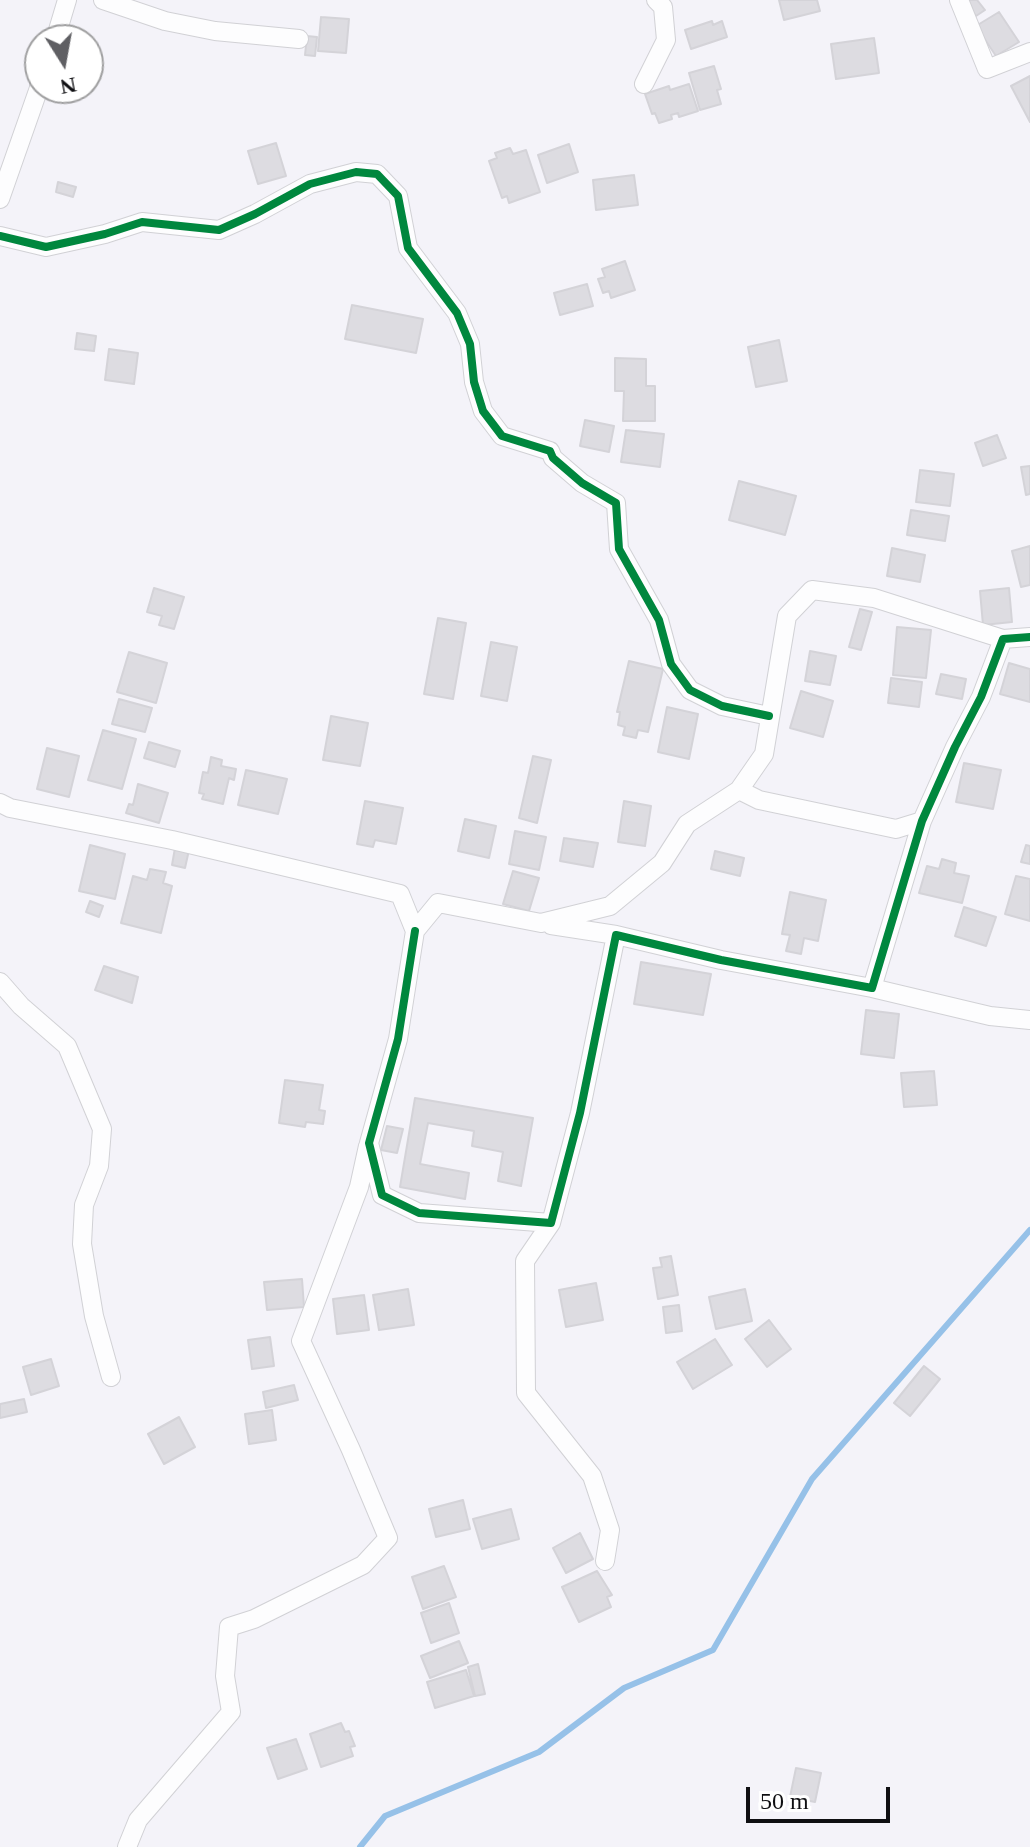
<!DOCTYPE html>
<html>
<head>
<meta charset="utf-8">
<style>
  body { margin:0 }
  #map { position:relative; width:1030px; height:1847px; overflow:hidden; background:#f4f3f9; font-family:"Times New Roman",serif }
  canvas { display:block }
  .north { position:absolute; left:24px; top:24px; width:80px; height:80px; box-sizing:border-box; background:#fff; border:2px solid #9f9fa0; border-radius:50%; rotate:169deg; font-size:22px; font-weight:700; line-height:32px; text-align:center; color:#0f0f12 }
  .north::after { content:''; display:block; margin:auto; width:28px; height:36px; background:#5f5f63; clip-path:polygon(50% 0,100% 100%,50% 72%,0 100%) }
  .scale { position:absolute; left:746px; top:1787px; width:144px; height:36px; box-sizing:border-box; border:4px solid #0f0f12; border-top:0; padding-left:10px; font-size:24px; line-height:28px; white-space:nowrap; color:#0f0f12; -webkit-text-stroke:6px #fff; paint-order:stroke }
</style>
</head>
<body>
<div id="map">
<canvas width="1030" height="1847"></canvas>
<div class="north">N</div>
<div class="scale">50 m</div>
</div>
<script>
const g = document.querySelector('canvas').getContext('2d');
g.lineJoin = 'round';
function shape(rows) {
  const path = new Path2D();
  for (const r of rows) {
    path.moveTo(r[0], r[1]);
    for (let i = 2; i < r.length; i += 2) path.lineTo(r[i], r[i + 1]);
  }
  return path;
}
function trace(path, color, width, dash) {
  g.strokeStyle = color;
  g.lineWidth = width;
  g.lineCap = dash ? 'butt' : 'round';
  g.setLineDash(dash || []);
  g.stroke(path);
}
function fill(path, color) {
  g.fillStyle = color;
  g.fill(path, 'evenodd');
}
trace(shape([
  [360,1847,385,1816,539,1752,624,1688,713,1650,812,1479,1030,1230]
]), '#96c1e8', 6);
const building = shape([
  [779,0,817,0,820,11,784,20,779,0],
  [970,0,977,0,985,10,976,16,966,3,970,0],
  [999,12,1019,42,996,56,976,26,999,12],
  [321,17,349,19,346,53,318,51,321,17],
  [712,21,713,25,722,21,727,37,691,49,685,30,712,21],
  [307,36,317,37,315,56,305,55,307,36],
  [874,38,879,73,836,79,831,44,874,38],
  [714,66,721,89,717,90,721,104,700,110,689,73,714,66],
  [1030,76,1030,122,1011,86,1030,76],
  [689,84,698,111,679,117,678,113,671,115,672,119,659,123,655,113,652,114,645,94,669,86,670,90,689,84],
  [276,143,286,176,258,184,248,151,276,143],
  [569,144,578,172,547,183,538,155,569,144],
  [510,148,513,154,526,150,540,192,509,203,507,196,502,198,489,161,497,158,495,153,510,148],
  [634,175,638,205,596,210,593,180,634,175],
  [58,182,76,187,73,197,56,192,58,182],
  [625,261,635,290,611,298,609,291,603,293,598,279,605,277,602,269,625,261],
  [587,284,593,306,560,315,554,293,587,284],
  [352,305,423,319,416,353,345,339,352,305],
  [77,333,96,336,94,351,75,349,77,333],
  [779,340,787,381,756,387,748,347,779,340],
  [109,349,138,353,134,384,105,380,109,349],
  [615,358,646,359,646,386,655,386,655,421,623,421,624,391,615,391,615,358],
  [585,420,614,426,609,452,580,446,585,420],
  [626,430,664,434,660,467,621,462,626,430],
  [997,435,1006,458,983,466,975,443,997,435],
  [1030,466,1030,494,1026,495,1021,467,1030,466],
  [920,470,954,474,950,506,916,502,920,470],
  [739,481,796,496,785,535,729,520,739,481],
  [911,510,949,516,945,541,907,535,911,510],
  [1030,546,1030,585,1021,587,1012,551,1030,546],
  [892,548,925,555,920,582,887,576,892,548],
  [154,588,184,597,174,629,159,625,162,616,147,612,154,588],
  [1009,588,1012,622,983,625,980,591,1009,588],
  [860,609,872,612,861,650,849,647,860,609],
  [438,618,466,623,453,699,424,694,438,618],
  [897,627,931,630,926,678,893,675,897,627],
  [491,642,517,647,507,701,481,696,491,642],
  [810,651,836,656,830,685,805,681,810,651],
  [129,652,167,663,156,703,117,692,129,652],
  [629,661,663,669,648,732,638,730,636,738,623,735,625,727,618,725,620,712,617,712,629,661],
  [1009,663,1030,669,1030,702,1000,694,1009,663],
  [941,674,966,679,962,699,936,694,941,674],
  [891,678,922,682,919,707,888,703,891,678],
  [801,691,833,701,823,737,790,728,801,691],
  [119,699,152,708,145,732,112,724,119,699],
  [667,707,698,714,689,759,658,752,667,707],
  [331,716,368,723,360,766,323,760,331,716],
  [103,730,136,739,122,789,88,780,103,730],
  [149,742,180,751,175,767,144,758,149,742],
  [47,748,79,756,69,797,37,789,47,748],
  [533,756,551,760,537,823,519,818,533,756],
  [211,757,222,760,221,766,236,769,234,780,229,778,223,804,202,799,204,794,199,793,203,772,208,773,211,757],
  [964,763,1001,770,993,809,956,802,964,763],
  [246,770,287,779,278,814,238,805,246,770],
  [138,784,168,793,159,823,126,813,129,804,133,805,138,784],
  [365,801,403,808,396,844,375,840,373,847,357,844,365,801],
  [624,801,651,806,645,846,618,842,624,801],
  [465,819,496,826,489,858,458,851,465,819],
  [515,831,546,837,539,870,509,864,515,831],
  [564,838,598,843,593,867,560,861,564,838],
  [90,845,125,854,115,899,79,891,90,845],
  [1026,845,1030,846,1030,864,1021,862,1026,845],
  [175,848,189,850,185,868,172,865,175,848],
  [715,851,744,858,740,876,711,869,715,851],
  [942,859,956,863,954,873,969,876,962,903,919,893,927,866,939,869,942,859],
  [150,869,166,872,163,883,172,886,161,933,121,923,133,876,147,880,150,869],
  [513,871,539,878,529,911,503,904,513,871],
  [1016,876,1030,879,1030,921,1005,914,1016,876],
  [790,892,826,900,818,941,804,938,801,954,786,951,790,935,782,934,790,892],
  [90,901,103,906,99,917,86,912,90,901],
  [964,907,996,917,986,946,955,936,964,907],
  [641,962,711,974,703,1015,634,1004,641,962],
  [104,966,138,977,132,1003,95,990,104,966],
  [866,1010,899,1014,894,1058,861,1054,866,1010],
  [934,1071,937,1105,904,1107,901,1073,934,1071],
  [285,1080,323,1085,319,1110,325,1111,323,1124,306,1122,305,1127,279,1123,285,1080],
  [415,1098,533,1118,521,1186,498,1181,503,1152,472,1146,474,1131,428,1123,420,1164,469,1173,465,1199,400,1187,415,1098],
  [387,1126,403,1129,397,1153,381,1150,387,1126],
  [671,1256,678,1295,658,1299,653,1268,662,1267,660,1258,671,1256],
  [302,1279,304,1307,267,1310,264,1282,302,1279],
  [596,1283,603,1320,566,1327,559,1290,596,1283],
  [408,1289,414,1325,379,1330,373,1295,408,1289],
  [745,1289,752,1321,716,1329,709,1297,745,1289],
  [364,1295,369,1330,337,1334,333,1299,364,1295],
  [679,1305,682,1331,666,1333,663,1307,679,1305],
  [769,1320,791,1349,767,1367,745,1339,769,1320],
  [270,1337,274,1366,252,1369,248,1340,270,1337],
  [715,1339,732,1365,693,1389,677,1362,715,1339],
  [51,1359,59,1386,31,1395,23,1367,51,1359],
  [924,1366,940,1379,910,1416,894,1403,924,1366],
  [294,1385,298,1400,266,1408,263,1392,294,1385],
  [24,1399,27,1412,0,1418,0,1404,24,1399],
  [272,1410,276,1440,249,1444,245,1414,272,1410],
  [179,1417,195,1447,164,1464,148,1434,179,1417],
  [463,1500,470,1529,436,1537,429,1509,463,1500],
  [511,1509,519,1539,482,1549,473,1519,511,1509],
  [580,1533,593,1559,566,1573,553,1548,580,1533],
  [444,1566,456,1597,423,1609,412,1577,444,1566],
  [597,1571,612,1595,607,1597,611,1607,579,1622,562,1587,597,1571],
  [449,1603,459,1633,431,1643,421,1613,449,1603],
  [459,1641,468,1663,430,1678,421,1656,459,1641],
  [478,1664,485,1694,475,1696,468,1667,478,1664],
  [466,1670,474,1696,435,1708,427,1682,466,1670],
  [341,1723,345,1732,349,1731,355,1746,350,1747,353,1756,321,1767,310,1734,341,1723],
  [296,1739,307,1769,278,1779,267,1748,296,1739],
  [796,1768,821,1773,815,1802,790,1797,796,1768]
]);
fill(building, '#dddce1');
trace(building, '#d4d3d8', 2);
const minor = shape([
  [103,0,165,21,215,31,299,39],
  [959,0,987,69,1030,52],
  [55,40,67,0],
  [644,84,666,40,663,7,656,0],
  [0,199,40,85],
  [0,236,46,247,105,234,142,222,219,230,255,214,310,184,356,172,377,174,398,196,408,248,457,313,470,344,474,382,483,411,502,436,550,451,553,458,582,483,616,503,619,549,659,620,671,664,690,690,722,706,769,716],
  [739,790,764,754,787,616,812,590,874,598,1003,639],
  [0,803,10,808,172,840,400,894,415,931,438,903,541,923,610,906,662,863,687,824,739,790,759,800,896,829,922,821],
  [551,925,616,935],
  [415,931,398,1039,369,1143,382,1195,419,1213,551,1223,580,1113,616,935,721,960,872,988,922,821,955,747,981,697,1003,639,1030,637],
  [0,982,21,1006,67,1046,102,1129,99,1166,84,1205,82,1244,94,1316,111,1377],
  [872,988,990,1016,1030,1020],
  [551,1223,525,1261,526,1393,592,1476,610,1530,605,1561],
  [127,1847,138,1820,231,1712,225,1676,229,1627,254,1619,363,1565,388,1538,351,1450,301,1341,359,1187,368,1146]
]);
trace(minor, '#d1d1d5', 20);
trace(minor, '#fdfdfe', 18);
trace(shape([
  [0,236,46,247,105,234,142,222,219,230,255,214,310,184,356,172,377,174,398,196,408,248,457,313,470,344,474,382,483,411,502,436,550,451,553,458,582,483,616,503,619,549,659,620,671,664,690,690,722,706,769,716],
  [415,931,398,1039,369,1143,382,1195,419,1213,551,1223,580,1113,616,935,721,960,872,988,922,821,955,747,981,697,1003,639,1030,637]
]), '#00873e', 8);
</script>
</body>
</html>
